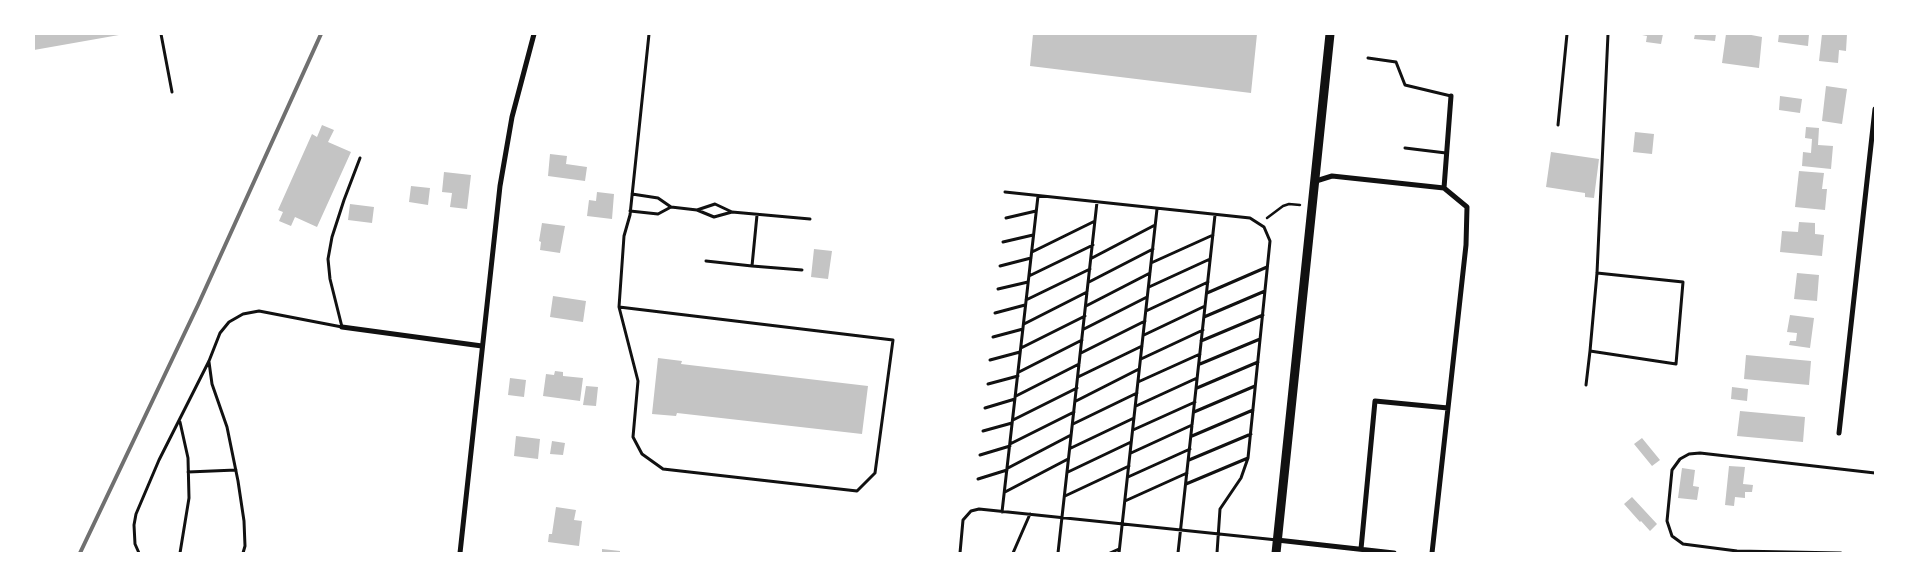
<!DOCTYPE html>
<html>
<head>
<meta charset="utf-8">
<style>
  body { margin:0 }
  #map { position:relative; width:1909px; height:587px; overflow:hidden; background:#fff; font-family:Spectral,serif }
  canvas { display:block }
  .frame { position:absolute; inset:0; border:35px solid #fff; pointer-events:none }
</style>
</head>
<body>
<div id="map">
<canvas width="1909" height="587"></canvas>
<div class="frame"></div>
</div>
<script>
const g = document.querySelector('canvas').getContext('2d');
g.lineJoin = 'round';
function fill(path, color) {
  g.fillStyle = color;
  g.fill(path, 'evenodd');
}
function shape(rows) {
  const path = new Path2D();
  for (const r of rows) {
    path.moveTo(r[0], r[1]);
    for (let i = 2; i < r.length; i += 2) path.lineTo(r[i], r[i + 1]);
  }
  return path;
}
function trace(path, color, width, dash) {
  g.strokeStyle = color;
  g.lineWidth = width;
  g.lineCap = dash ? 'butt' : 'round';
  g.setLineDash(dash || []);
  g.stroke(path);
}
fill(shape([
  [34,34,119,34,119,35,34,50],
  [1033,34,1257,34,1251,93,1030,66],
  [1637,34,1663,34,1661,44,1646,42,1647,36],
  [1695,34,1716,34,1715,41,1694,39],
  [1726,34,1746,34,1762,37,1759,68,1722,63],
  [1779,34,1809,34,1808,46,1778,42],
  [1822,34,1847,34,1846,51,1839,50,1838,63,1819,61],
  [1826,86,1847,89,1842,124,1822,121],
  [1780,96,1802,99,1800,113,1779,110],
  [322,125,334,130,328,142,351,152,317,227,295,217,291,226,279,221,283,212,278,210,312,134,317,137],
  [1806,127,1819,128,1818,145,1833,146,1831,169,1802,166,1803,152,1811,153,1812,139,1805,138],
  [1635,132,1654,134,1652,154,1633,152],
  [1551,152,1599,159,1594,198,1585,197,1585,193,1546,187],
  [550,154,567,156,566,164,587,167,585,181,548,176],
  [1799,171,1824,173,1822,189,1827,189,1825,210,1795,207],
  [444,172,471,175,467,209,450,207,452,193,442,192],
  [411,186,430,188,428,205,409,202],
  [597,192,614,194,612,219,587,216,589,200,596,201],
  [350,204,374,207,372,223,348,220],
  [1799,222,1815,223,1815,234,1824,235,1822,256,1780,252,1782,231,1798,232],
  [542,223,565,226,560,253,540,250,541,242,539,241],
  [814,249,832,251,828,279,811,277],
  [1797,273,1819,275,1817,301,1794,299],
  [553,296,586,301,583,322,550,317],
  [1790,315,1814,318,1810,348,1789,345,1790,341,1796,341,1797,333,1787,332],
  [1746,355,1811,361,1809,385,1744,379],
  [658,358,682,361,681,364,868,386,862,434,677,413,676,416,652,414],
  [555,371,563,372,563,376,583,378,580,401,543,396,546,374,554,375],
  [510,378,526,380,524,397,508,395],
  [586,386,598,387,596,406,583,405],
  [1732,387,1748,389,1747,401,1731,399],
  [1740,411,1805,417,1803,442,1737,436],
  [516,436,540,439,538,459,514,456],
  [1642,438,1660,460,1652,466,1634,444],
  [552,441,565,443,563,455,550,454],
  [1729,466,1745,467,1743,484,1753,485,1752,492,1745,492,1745,498,1735,497,1734,506,1725,505],
  [1682,468,1695,470,1693,486,1699,487,1697,500,1678,498],
  [1632,497,1657,524,1650,531,1641,521,1640,522,1624,504],
  [556,507,576,510,574,520,582,521,579,546,548,542,549,534,552,534],
  [602,549,620,551,620,553,602,553]
]), '#c4c4c4');
trace(shape([
  [1267,218,1283,206,1289,204,1300,205]
]), '#111', 2.5);
trace(shape([
  [161,34,172,92],
  [1368,58,1396,62,1405,85,1451,96],
  [1558,125,1567,34],
  [1405,148,1446,153],
  [1005,192,1250,218,1264,227,1270,241,1248,458,1241,478,1220,509,1217,553],
  [671,207,697,210,714,217,732,212,715,204,697,210],
  [630,211,658,214,671,207,658,198,632,194],
  [732,212,810,219],
  [757,215,752,266,802,270],
  [1006,218,1036,211],
  [1003,242,1033,235],
  [1032,252,1095,221],
  [1092,258,1155,225],
  [706,261,752,266],
  [1151,263,1213,235],
  [1000,266,1031,258],
  [1597,273,1683,282,1676,364,1590,351,1597,273,1608,34],
  [1029,276,1093,245],
  [1089,282,1153,249],
  [1149,287,1210,259],
  [998,289,1028,282],
  [1207,293,1267,267],
  [1026,300,1090,269],
  [1086,306,1150,273],
  [619,307,893,340,875,473,857,491,663,469,642,454,633,437,638,381,619,307,624,236,630,215,649,34],
  [1146,311,1208,282],
  [995,313,1025,305],
  [1204,317,1265,291],
  [1024,324,1087,292],
  [1084,329,1147,297],
  [1144,335,1205,306],
  [993,337,1023,329],
  [1201,341,1263,315],
  [1021,348,1085,316],
  [1081,353,1145,321],
  [1141,359,1203,330],
  [990,360,1020,352],
  [209,362,212,384,227,427,238,481,244,521,245,546,243,553],
  [1200,364,1260,339],
  [1019,372,1082,340],
  [1078,377,1142,346],
  [1138,382,1200,354],
  [988,384,1018,376],
  [1586,385,1590,351],
  [1197,388,1258,362],
  [1016,396,1079,364],
  [1076,401,1139,369],
  [1136,406,1197,378],
  [985,408,1015,399],
  [1194,412,1255,386],
  [1013,420,1077,388],
  [180,422,188,458,189,498,180,553],
  [1073,424,1137,393],
  [1133,430,1195,402],
  [983,431,1012,423],
  [1192,436,1253,410],
  [1010,444,1074,412],
  [1071,448,1134,418],
  [1131,453,1192,425],
  [980,455,1010,446],
  [1189,460,1251,434],
  [1008,468,1071,435],
  [188,472,236,470],
  [1068,472,1131,442],
  [1128,477,1190,449],
  [978,479,1007,470],
  [1186,484,1248,458],
  [1005,492,1068,459],
  [1065,496,1129,466],
  [1125,501,1187,473],
  [1002,512,1038,196],
  [139,553,135,544,134,525,136,514,159,460,209,361,220,333,229,322,243,314,259,311,342,327,330,279,328,259,332,237,344,200,360,158],
  [960,553,963,520,971,511,979,509,1277,540],
  [1013,553,1030,514],
  [1058,553,1097,202],
  [1110,553,1119,549],
  [1119,553,1157,209],
  [1178,553,1215,215],
  [1841,553,1737,551,1683,544,1672,536,1667,521,1672,470,1680,459,1689,454,1700,453,1875,473]
]), '#111', 3);
trace(shape([
  [1316,181,1332,176,1444,188,1467,207,1466,245,1432,553],
  [1444,188,1451,96],
  [342,327,482,346],
  [1839,433,1875,109],
  [1277,540,1394,553],
  [1361,549,1375,401,1448,408],
  [460,553,500,186,512,117,534,34]
]), '#111', 5);
trace(shape([
  [1276,553,1330,34]
]), '#111', 9);
trace(shape([
  [80,553,198,305,321,34]
]), '#707070', 4);
</script>
</body>
</html>
